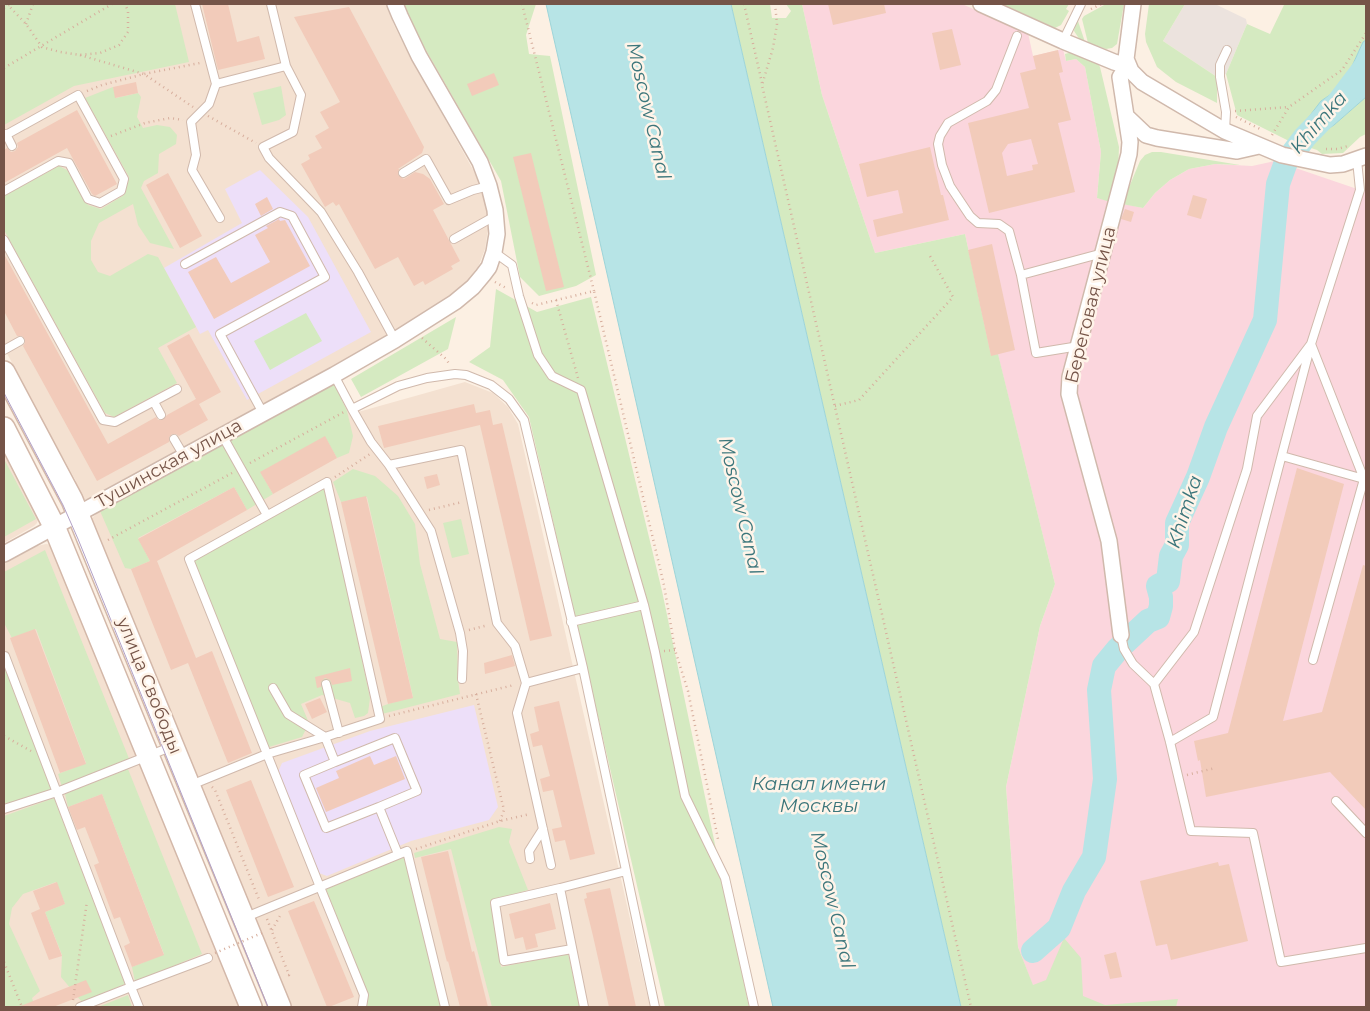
<!DOCTYPE html>
<html>
<head>
<meta charset="utf-8">
<style>
  body { margin:0 }
  #map { position:relative; width:1370px; height:1011px; overflow:hidden; background:#fcf0e3; font-family:Montserrat,sans-serif }
  canvas { display:block }
  .frame { position:absolute; inset:0; border:5px solid #755448; pointer-events:none }
</style>
</head>
<body>
<div id="map">
<canvas width="1370" height="1011"></canvas>
<div class="frame"></div>
</div>
<script>
const g = document.querySelector('canvas').getContext('2d');
g.lineJoin = 'round';
function fill(path, color) {
  g.fillStyle = color;
  g.fill(path, 'evenodd');
}
function shape(rows) {
  const path = new Path2D();
  for (const r of rows) {
    path.moveTo(r[0], r[1]);
    for (let i = 2; i < r.length; i += 2) path.lineTo(r[i], r[i + 1]);
  }
  return path;
}
function trace(path, color, width, dash) {
  g.strokeStyle = color;
  g.lineWidth = width;
  g.lineCap = dash ? 'butt' : 'round';
  g.setLineDash(dash || []);
  g.stroke(path);
}
function write(font, color, halo, rows, align = 'center') {
  g.font = font + ' Montserrat,sans-serif';
  g.lineWidth = 5;
  g.setLineDash([]);
  g.textBaseline = 'middle';
  g.strokeStyle = halo;
  g.fillStyle = color;
  for (const [text, x, y, turn = 0] of rows) {
    g.save();
    g.translate(x, y);
    g.rotate((+turn || 0) * Math.PI / 180);
    g.textAlign = isNaN(turn) ? turn : align;
    if (halo) g.strokeText(text, 0, 0);
    g.fillText(text, 0, 0);
    g.restore();
  }
}
fill(shape([
  [4,4,386,4,394,25,406,49,477,177,487,209,488,229,485,249,479,265,469,280,457,293,374,345,88,499,82,500,75,483,76,481,38,413,34,415,30,408,35,405,4,348],
  [465,382,493,393,508,407,518,424,650,1007,289,1007,91,522,92,518,97,513,334,383,351,414],
  [4,448,39,516,37,523,34,526,4,543],
  [46,544,52,545,242,1007,4,1007,4,564,37,546]
]), '#f4e1d1');
fill(shape([
  [1185,4,1215,4,1246,19,1247,24,1226,74,1217,77,1163,41]
]), '#ece3de');
fill(shape([
  [260,170,308,217,371,332,247,400,208,330,200,334,164,268,242,223,225,189],
  [474,705,498,807,489,820,411,841,327,876,319,873,278,772,282,763,370,731]
]), '#eddff9');
fill(shape([
  [802,4,962,4,1028,33,1033,56,1063,49,1066,61,1076,59,1085,67,1101,152,1097,198,1143,208,1155,193,1170,180,1189,169,1215,164,1252,166,1275,161,1366,192,1366,1007,1041,1007,1018,947,1006,787,1040,626,1055,584,998,355,991,356,965,234,875,253,822,95]
]), '#fbd6dd');
fill(shape([
  [4,4,175,4,189,62,74,86,4,125],
  [404,4,536,4,526,35,529,54,550,56,596,275,576,286,539,296,520,277,501,181,415,31],
  [731,4,770,4,772,18,786,18,791,11,786,4,802,4,822,95,875,253,965,234,991,355,998,354,1055,584,1040,626,1006,787,1018,947,1033,985,1046,980,1064,938,1081,958,1083,996,1105,1005,1178,999,1176,1007,961,1007],
  [1002,4,1069,4,1066,9,1069,11,1061,25,1055,28],
  [1106,4,1124,4,1117,44,1112,48,1106,49,1088,43,1082,19,1084,16],
  [1149,4,1185,4,1163,41,1217,77,1217,103,1176,82,1157,67,1146,42,1145,34],
  [1282,4,1366,4,1366,40,1363,42,1343,86,1321,101,1299,134,1311,140,1334,125,1366,97,1366,134,1360,137,1343,153,1322,154,1317,150,1287,140,1237,115,1226,74,1247,24,1270,34,1284,5],
  [1078,21,1085,42,1080,40,1074,31,1075,24],
  [1076,51,1096,61,1100,67,1119,147,1118,173,1110,202,1097,198,1101,152,1085,67,1076,59,1066,61,1065,54],
  [281,86,286,115,279,120,262,125,253,93],
  [113,87,116,98,138,93,141,97,137,117,143,128,157,125,170,127,177,135,176,144,159,154,158,173,144,181,141,188,174,249,150,243,138,225,133,204,99,223,91,241,91,260,98,272,110,276,148,254,158,257,196,327,158,348,177,383,114,417,105,413,4,230,4,196,59,166,67,170,88,205,101,209,124,195,129,177,85,98],
  [1152,152,1161,152,1240,165,1215,164,1189,169,1170,180,1155,193,1143,208,1122,204,1140,161,1145,155],
  [496,289,537,312,591,297,662,591,749,1007,665,1007,529,417,503,380,469,362,490,347],
  [306,313,322,341,270,370,254,341],
  [456,317,448,349,361,397,351,379],
  [334,383,347,411,353,436,349,453,337,458,325,437,261,473,273,494,247,510,234,487,138,538,150,561,131,569,125,568,100,511],
  [4,459,36,519,4,537],
  [353,469,375,476,398,496,415,524,420,564,440,639,457,642,458,680,460,694,382,714,380,707,388,704,413,697,367,497,341,502,333,482],
  [325,487,370,698,368,713,364,716,355,718,350,703,322,695,301,704,309,723,302,737,269,747,194,561],
  [461,519,469,554,452,558,443,523],
  [45,550,130,761,62,787,58,774,86,763,36,629,12,638,4,623,4,572],
  [4,663,54,790,4,804],
  [128,769,202,954,135,982,132,967,164,954,102,794,68,807,65,794],
  [54,798,125,984,82,1002,61,977,62,955,45,912,65,904,56,882,23,894,12,908,9,924,40,991,32,998,35,1007,4,1007,4,816],
  [499,827,512,829,509,842,528,890,490,901,501,967,568,954,580,1007,492,1007,451,849,415,858,414,853],
  [405,857,441,1007,367,1007,368,995,326,889],
  [128,995,132,1007,98,1007]
]), '#d5eac1');
const water = shape([
  [546,4,731,4,961,1007,773,1007,546,4],
  [1366,40,1366,97,1334,125,1311,140,1299,134,1302,126,1321,101,1343,86,1363,42,1366,40]
]);
fill(water, '#b7e4e6');
trace(water, '#9dd4d8', 1);
trace(shape([
  [1033,951,1059,928,1074,891,1094,857,1105,779,1099,690,1104,666,1118,649,1148,621,1158,617,1161,606,1161,597,1158,586,1168,581,1171,556,1177,545,1177,523,1198,477,1216,427,1265,320,1278,184,1286,162,1305,137,1338,103,1366,66]
]), '#b7e4e6', 24);
fill(shape([
  [202,4,228,4,237,42,259,36,265,59,218,70],
  [828,4,884,4,886,13,833,25],
  [349,7,424,147,422,153,398,169,399,169,398,175,404,179,415,172,423,174,430,179,444,204,433,210,460,261,451,266,453,269,425,285,423,281,414,286,398,257,375,269,339,204,336,206,333,202,325,207,301,164,310,159,308,155,322,148,315,136,329,128,320,112,340,102,294,17],
  [952,29,961,65,940,70,932,33],
  [1058,50,1063,72,1059,73,1071,120,1058,123,1075,192,989,213,968,123,1029,108,1020,73,1036,69,1033,56],
  [1031,139,1038,164,1032,165,1033,170,1007,176,1002,153,1008,144],
  [494,73,499,85,472,96,467,84],
  [136,82,138,93,115,98,113,87],
  [77,110,117,184,95,196,92,194,67,148,4,183,4,150,7,148,11,152,15,151,18,147,17,143],
  [930,147,941,195,943,195,949,220,877,237,873,220,903,213,898,190,867,197,859,164],
  [531,153,564,287,546,291,513,157],
  [168,173,202,236,180,248,146,185],
  [1193,195,1207,199,1201,219,1187,215],
  [267,197,273,209,261,216,255,204],
  [1125,209,1134,212,1131,222,1121,219],
  [279,219,280,221,285,220,310,266,214,319,188,272,216,257,231,283,270,262,255,235,268,228,266,226],
  [992,244,1015,350,991,356,968,250],
  [4,254,108,444,156,417,158,420,163,420,167,415,196,399,167,346,189,334,221,392,199,404,208,420,179,436,176,434,172,434,169,437,169,442,97,481,23,346,25,343,25,339,22,336,17,336,4,311],
  [474,404,476,413,490,410,493,425,502,423,552,636,530,641,480,425,384,448,378,426],
  [325,436,337,458,273,494,260,472],
  [1297,468,1344,484,1283,721,1322,712,1363,565,1366,566,1366,810,1330,772,1206,797,1200,760,1198,761,1194,741,1228,733],
  [437,474,440,485,427,489,424,477],
  [234,487,247,510,157,561,196,658,212,651,252,753,228,763,188,663,171,670,131,569,150,561,138,539],
  [366,496,413,698,388,704,341,502],
  [35,629,86,764,60,773,10,638],
  [512,655,515,666,485,674,484,663],
  [350,668,352,681,332,685,330,680,325,678,321,682,321,687,317,688,315,677],
  [320,698,327,712,312,719,305,704],
  [559,701,595,854,570,860,565,840,555,842,552,829,562,827,553,790,543,792,540,779,550,776,542,745,533,747,530,734,539,731,534,707],
  [370,756,374,765,396,756,405,779,326,812,316,788,339,778,336,771],
  [251,780,294,887,268,897,226,790],
  [102,794,164,955,132,967,124,946,130,943,120,917,114,919,94,865,99,863,85,827,77,830,68,807],
  [448,851,472,952,474,951,488,1007,460,1007,448,961,447,962,421,857],
  [1218,862,1219,866,1229,864,1248,941,1171,960,1167,944,1156,946,1140,881],
  [57,882,65,904,45,912,62,956,49,960,31,913,40,909,33,891],
  [610,888,636,1007,609,1007,593,936,584,899,587,898,586,893],
  [314,901,354,997,329,1007,327,1007,288,911],
  [550,903,556,929,535,934,538,947,526,950,523,937,515,939,509,914],
  [1116,952,1122,977,1110,979,1104,955],
  [86,980,92,992,53,1007,18,1007]
]), '#f2cbba');
const service = shape([
  [195,4,216,84,209,104,191,122,196,155,192,170,220,218],
  [1017,36,996,90,987,101,948,123,940,136,938,144,942,165,950,186,970,216,978,223,999,224,1009,231,1021,275],
  [1063,41,1081,4],
  [286,66,301,95,293,132,263,147,269,158,321,212,358,272,395,340],
  [216,84,286,66,271,4],
  [1225,131,1226,112,1220,77,1220,65,1227,50],
  [6,134,12,146],
  [4,136,78,95,124,179,121,191,100,203,88,199,69,163,58,161,4,191],
  [403,173,426,159,449,200,473,190,489,186],
  [454,239,495,216],
  [4,240,103,420,115,422,177,389],
  [494,252,512,265,519,296,538,355,552,376,581,390,644,605,655,652,685,796,725,878,754,1007],
  [185,264,280,212,292,216,325,277,220,334,263,413],
  [1311,344,1257,416,1247,469,1194,632,1154,684,1170,742,1191,831,1253,833,1281,962,1366,948],
  [1079,346,1036,353,1021,275,1103,253],
  [4,350,20,341],
  [334,375,352,409,398,386,427,378,455,374,466,375,491,385,509,399,524,420,583,668,655,1007],
  [154,402,161,415],
  [352,409,371,442,389,465,431,531,460,633,463,651,462,679],
  [222,435,267,515],
  [174,439,184,456],
  [1282,456,1364,479,1311,344],
  [389,465,461,450,497,623,515,646,526,683,517,713,551,865],
  [571,622,644,605],
  [1121,635,1124,649,1133,664,1154,684],
  [4,656,5,656,131,987,208,958],
  [1313,660,1364,479],
  [526,683,583,668],
  [326,684,339,733],
  [273,688,288,714,325,737,335,762,304,775,326,828,379,807,398,854],
  [1170,742,1213,717,1311,344,1360,190,1357,160],
  [335,762,395,738,417,791,379,807],
  [191,785,267,754,325,737,380,719,327,482,189,559,267,754,320,887,364,995,362,1007],
  [1336,801,1366,833],
  [4,809,57,792,173,746],
  [530,859,529,851,543,829],
  [560,888,495,903,504,961,572,949],
  [246,917,407,851,445,1007],
  [80,1007,131,987,139,1007],
  [584,1007,560,888,626,871]
]);
const minor = shape([
  [981,4,1063,41,1114,62,1127,66],
  [1133,4,1126,59,1131,71,1142,82,1225,131,1282,155,1330,165,1343,164,1366,156],
  [1126,116,1146,135,1157,138,1237,151,1259,146],
  [4,554,334,375,395,340,455,302,473,287,483,275,489,267,494,252,497,234,495,210,489,186,480,162,419,56,400,16,395,4],
  [1121,635,1109,541,1069,394,1070,377,1129,154,1130,142,1120,77,1127,66]
]);
const secondary = shape([
  [4,372,72,500,280,1007],
  [4,428,54,526,251,1007]
]);
trace(service, '#d0b9ac', 10);
trace(minor, '#d0b9ac', 18);
trace(secondary, '#d3b8a9', 24);
trace(shape([
  [7,4,26,24,42,47,60,52,80,55,100,53,119,45,128,32,128,11,125,4],
  [522,4,594,291],
  [744,4,762,83],
  [775,4,777,24,773,48,762,85,971,1007],
  [4,8,9,5],
  [1091,9,1101,4],
  [26,24,33,4],
  [80,55,144,74,193,107],
  [4,68,112,4],
  [87,91,102,85,144,74,200,63],
  [1235,111,1289,107],
  [208,116,256,143],
  [1236,117,1262,130],
  [1272,135,1289,107,1342,70,1366,33],
  [111,136,145,123,170,118,183,120],
  [1326,149,1337,149,1348,146],
  [495,282,508,289],
  [556,300,578,378],
  [532,303,536,305,594,291,664,585,675,650,688,691,718,839],
  [422,338,446,359,450,365],
  [835,406,859,400,953,297,930,256],
  [250,463,344,412],
  [335,477,370,454],
  [429,510,462,502],
  [108,540,232,473],
  [469,630,488,625],
  [664,651,675,650],
  [476,694,504,810,500,821],
  [389,716,514,685],
  [4,736,31,751],
  [1187,775,1215,768],
  [212,787,215,790,260,902],
  [416,849,500,821,530,814],
  [267,919,289,975,285,976],
  [272,930,281,914],
  [4,962,22,1007],
  [73,1000,87,901]
]), '#d7ae9d', 2.5, [1, 4]);
trace(service, '#fff', 8);
trace(minor, '#fff', 15);
trace(secondary, '#fff', 21);
trace(shape([
  [4,393,63,505,78,539,268,1007]
]), '#b2a1c6', 1);
trace(shape([
  [215,953,262,933]
]), '#d7ae9d', 2.5, [1, 4]);
write('18px', '#755448', '#fff4e9', [
  ["Береговая улица",1091,305,-76],
  ["Тушинская улица",169,464,-29],
  ["улица Свободы",149,686,68]
]);
write('italic 19px', '#3c767b', '#fff4e9', [
  ["Moscow Canal",648,111,77],
  ["Khimka",1319,123,-49],
  ["Moscow Canal",740,506,77],
  ["Khimka",1185,512,-72],
  ["Канал имени",819,784],
  ["Москвы",819,806],
  ["Moscow Canal",832,900,77]
]);
</script>
</body>
</html>
